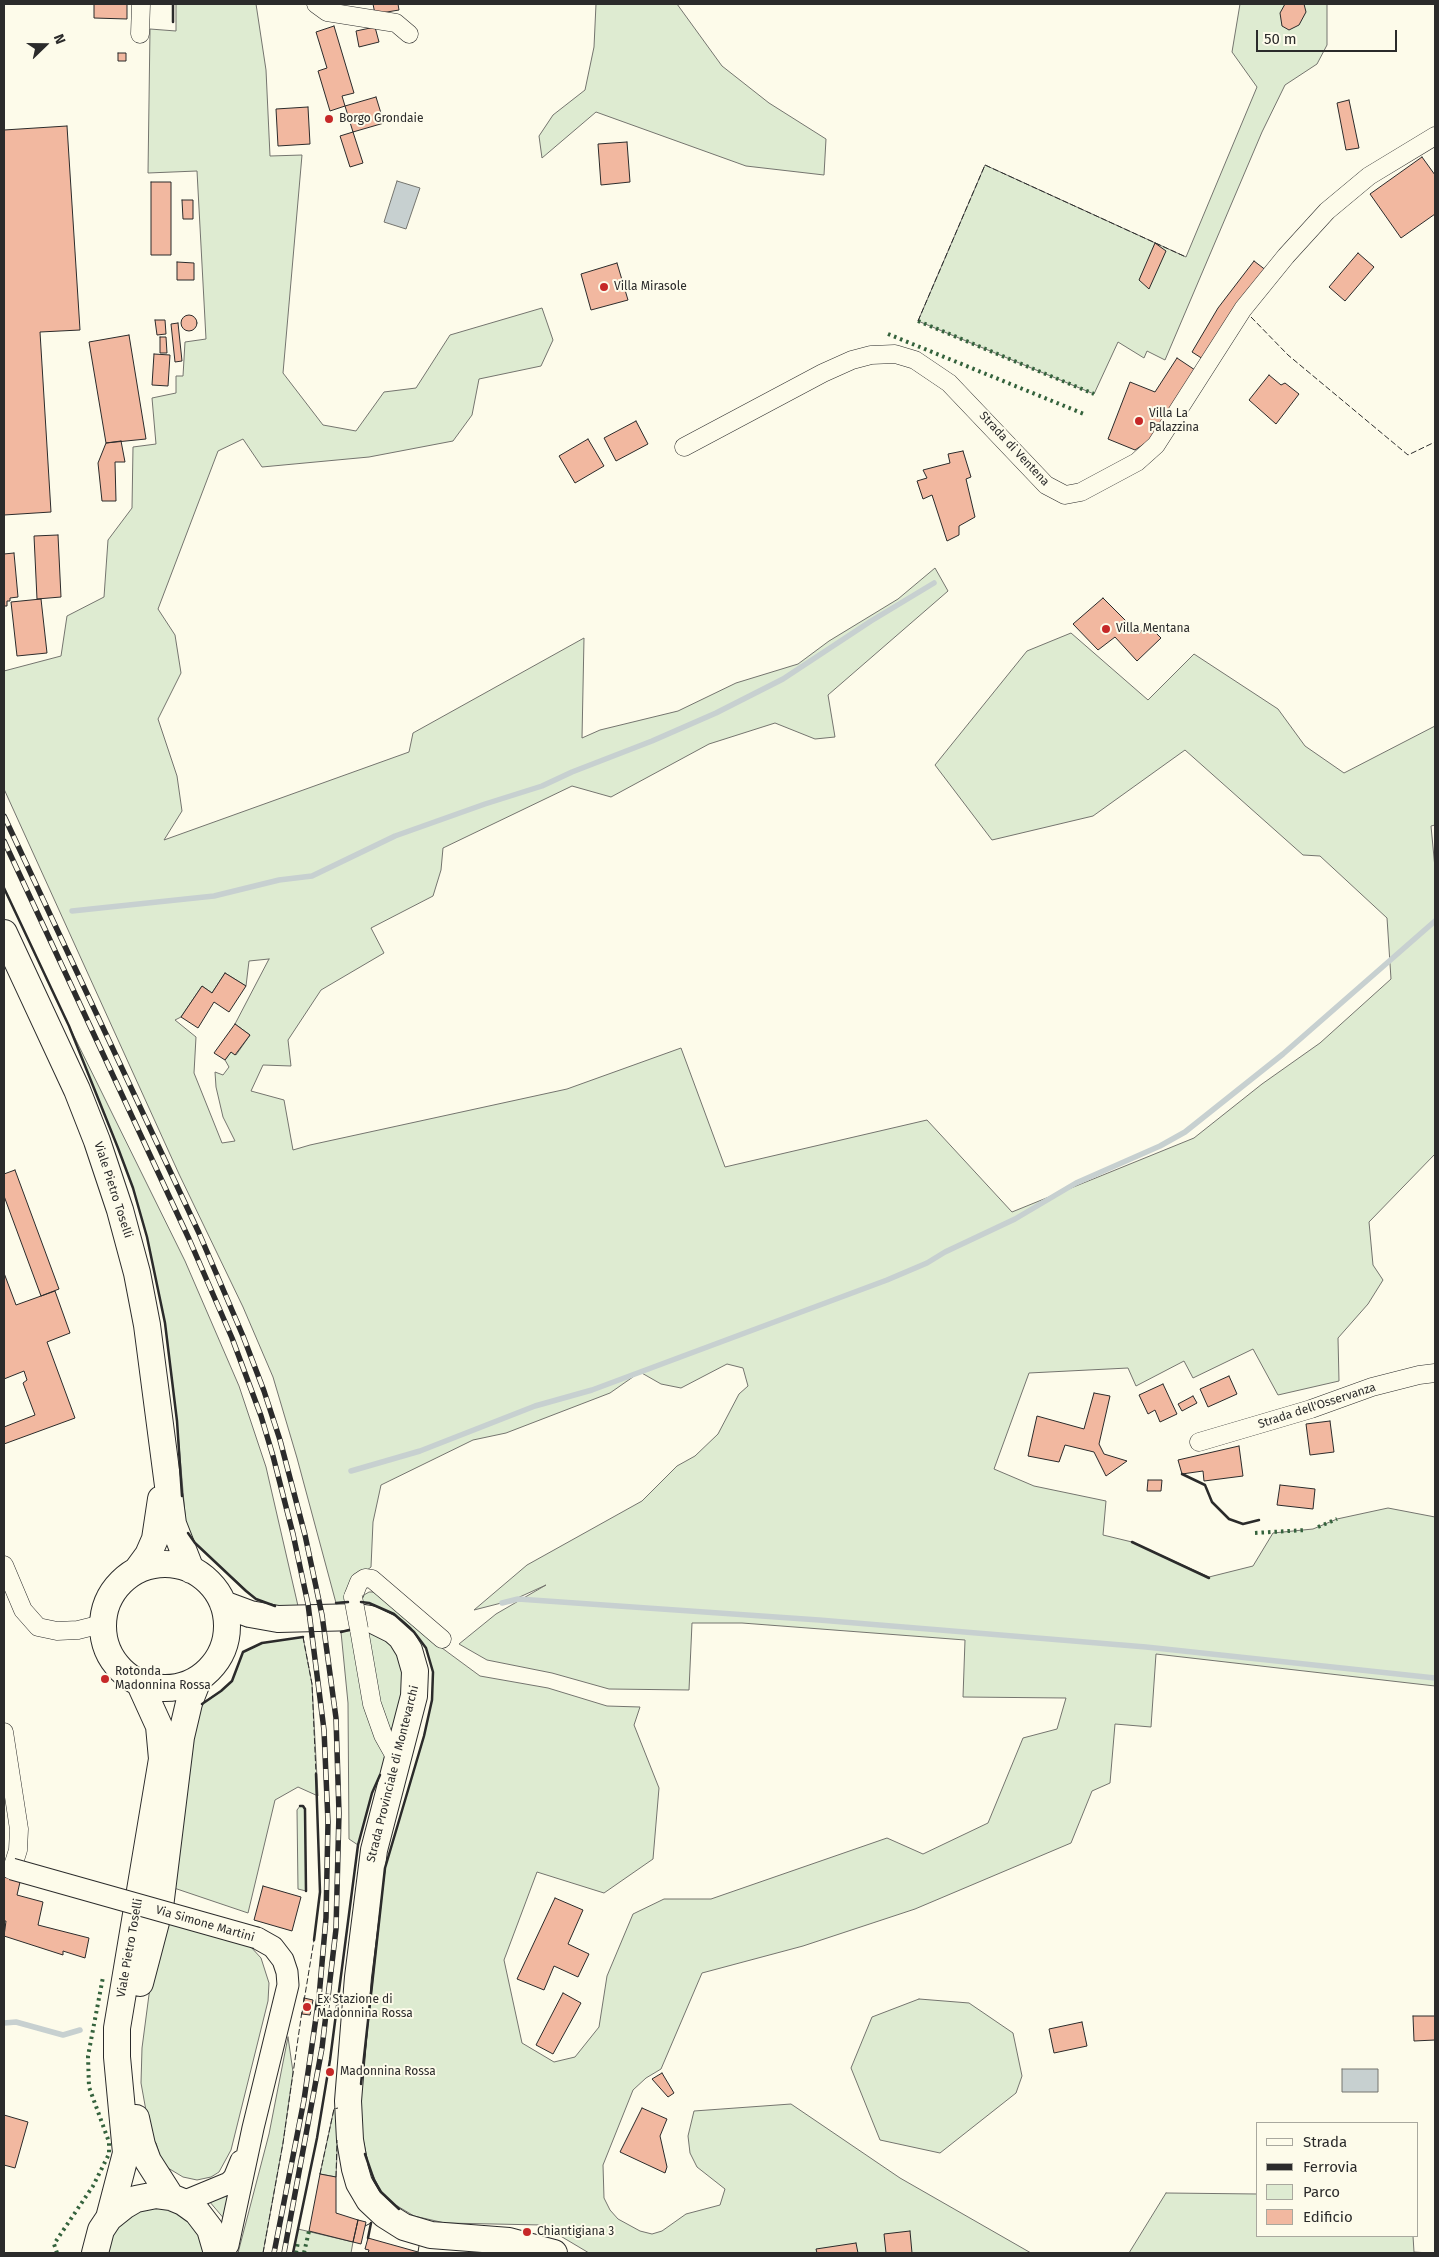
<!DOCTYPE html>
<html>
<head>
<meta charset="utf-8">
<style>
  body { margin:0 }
  #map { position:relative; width:1439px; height:2257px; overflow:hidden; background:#fdfbea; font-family:"Fira Sans",sans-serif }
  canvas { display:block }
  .frame { position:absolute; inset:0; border:5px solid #2b2b2b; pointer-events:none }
  .legend { position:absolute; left:1256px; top:2122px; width:162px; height:115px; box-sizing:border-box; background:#fdfbea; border:1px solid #a9a89e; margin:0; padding:6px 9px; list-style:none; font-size:15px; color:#2b2b2b }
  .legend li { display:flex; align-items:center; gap:10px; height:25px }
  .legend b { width:25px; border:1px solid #a9a89e }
  .north { position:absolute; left:20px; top:20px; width:50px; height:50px; -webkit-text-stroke:4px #fdfbea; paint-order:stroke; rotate:68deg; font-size:14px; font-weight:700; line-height:20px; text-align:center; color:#2b2b2b }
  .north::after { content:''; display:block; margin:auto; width:18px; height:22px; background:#2b2b2b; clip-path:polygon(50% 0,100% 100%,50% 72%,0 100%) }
  .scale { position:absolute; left:1256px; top:30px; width:141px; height:22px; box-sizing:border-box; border:2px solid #2b2b2b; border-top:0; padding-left:6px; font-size:15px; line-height:18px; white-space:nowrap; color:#2b2b2b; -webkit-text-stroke:4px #fdfbea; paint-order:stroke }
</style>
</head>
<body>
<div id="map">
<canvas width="1439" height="2257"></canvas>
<div class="frame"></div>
<ul class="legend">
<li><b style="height:6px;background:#fdfbea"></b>Strada</li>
<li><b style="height:6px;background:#2b2b2b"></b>Ferrovia</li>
<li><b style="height:14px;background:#deebd1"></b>Parco</li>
<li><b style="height:14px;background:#f2b8a0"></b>Edificio</li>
</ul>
<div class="north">N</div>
<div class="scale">50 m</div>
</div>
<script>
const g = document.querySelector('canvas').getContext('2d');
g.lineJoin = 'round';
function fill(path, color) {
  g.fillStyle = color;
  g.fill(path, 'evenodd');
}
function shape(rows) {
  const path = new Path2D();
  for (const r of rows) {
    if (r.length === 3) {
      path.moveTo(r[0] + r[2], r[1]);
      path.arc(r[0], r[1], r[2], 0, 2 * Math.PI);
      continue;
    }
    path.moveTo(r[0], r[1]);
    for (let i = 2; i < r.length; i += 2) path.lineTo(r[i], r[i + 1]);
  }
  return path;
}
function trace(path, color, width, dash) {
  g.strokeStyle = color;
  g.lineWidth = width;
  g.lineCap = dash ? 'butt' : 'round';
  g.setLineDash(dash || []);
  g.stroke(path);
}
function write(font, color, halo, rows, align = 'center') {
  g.font = font + ' "Fira Sans",sans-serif';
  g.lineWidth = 4;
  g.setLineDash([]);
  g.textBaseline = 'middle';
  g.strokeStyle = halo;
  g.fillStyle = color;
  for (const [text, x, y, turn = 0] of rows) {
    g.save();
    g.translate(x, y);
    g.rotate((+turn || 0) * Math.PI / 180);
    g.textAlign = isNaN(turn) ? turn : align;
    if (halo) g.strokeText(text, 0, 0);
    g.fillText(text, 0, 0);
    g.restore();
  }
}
const green = shape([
  [176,4,256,4,266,70,270,156,302,155,283,373,323,425,356,431,384,392,416,388,450,335,542,308,553,340,541,366,479,379,472,415,453,441,369,457,262,467,243,439,218,451,158,609,175,635,181,673,158,719,177,776,182,811,164,840,409,752,413,733,584,638,582,738,600,730,678,711,736,683,798,664,829,641,898,599,935,568,948,591,828,695,835,737,815,739,775,723,709,744,611,797,572,786,443,848,441,870,433,896,371,928,384,953,321,990,288,1040,291,1066,263,1065,251,1091,284,1100,293,1150,310,1145,567,1089,681,1048,725,1167,927,1120,1012,1212,1194,1138,1262,1084,1320,1043,1391,979,1387,918,1320,856,1303,855,1185,750,1093,816,992,840,935,765,1027,651,1071,633,1148,700,1194,654,1278,709,1305,746,1344,773,1435,726,1435,825,1431,826,1435,868,1435,1154,1369,1222,1373,1265,1383,1280,1368,1304,1338,1338,1339,1381,1278,1395,1253,1349,1193,1378,1184,1361,1136,1386,1128,1368,1029,1373,994,1469,1034,1486,1106,1501,1103,1535,1132,1542,1209,1577,1253,1566,1273,1533,1313,1529,1337,1519,1388,1508,1435,1517,1435,1686,1156,1654,1151,1727,1115,1724,1110,1783,1092,1791,1071,1843,915,1909,803,1946,702,1973,661,2069,646,2078,633,2090,603,2165,604,2198,610,2210,618,2219,640,2231,652,2234,662,2231,686,2214,720,2205,725,2189,697,2167,690,2153,688,2136,694,2111,791,2104,900,2178,1031,2253,589,2253,542,2225,445,2223,414,2216,389,2201,381,2192,369,2167,361,2130,361,2090,385,1868,424,1736,432,1700,433,1672,426,1648,414,1632,394,1614,369,1603,361,1602,364,1595,369,1592,377,1592,442,1648,480,1676,548,1688,607,1706,640,1707,634,1725,659,1788,653,1859,604,1893,537,1872,504,1960,522,2043,554,2062,575,2057,599,2027,607,1976,633,1914,664,1899,711,1899,887,1838,923,1854,988,1823,1023,1738,1057,1729,1066,1698,963,1697,965,1640,742,1623,692,1623,689,1690,609,1689,552,1673,487,1660,459,1644,496,1614,546,1585,513,1600,474,1610,527,1565,642,1501,677,1466,695,1456,718,1434,739,1394,748,1386,743,1368,727,1364,681,1388,661,1384,640,1372,610,1393,506,1433,473,1440,381,1485,373,1522,371,1567,352,1582,348,1601,336,1603,297,1458,273,1377,243,1307,179,1174,4,789,4,671,61,656,67,616,104,597,108,540,132,508,133,447,156,444,152,398,176,393,176,376,183,376,185,342,206,339,197,171,148,173,150,29,176,31,176,4],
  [269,959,235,1024,250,1035,236,1055,231,1052,225,1060,229,1067,223,1075,215,1072,216,1087,223,1117,235,1141,222,1143,194,1073,196,1037,175,1020,181,1017,202,986,212,993,225,973,246,986,249,961,269,959],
  [596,4,677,4,722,66,769,103,826,139,824,175,746,166,596,112,542,158,539,136,553,115,585,90,594,47,596,4],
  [1240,4,1327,4,1327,45,1317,64,1285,85,1262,132,1165,360,1147,351,1144,358,1118,342,1094,394,918,321,985,165,1186,257,1257,87,1232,52,1240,4],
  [69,1026,185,1261,239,1386,266,1467,298,1606,275,1606,256,1599,195,1543,186,1526,177,1421,165,1323,147,1237,133,1188,118,1148,69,1026],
  [354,1628,386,1750,386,1761,372,1793,358,1845,349,1839,348,1703,341,1632,354,1628],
  [365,1629,389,1638,406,1670,395,1732,386,1731,365,1629],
  [303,1637,312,1684,318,1796,298,1787,275,1800,248,1913,174,1888,196,1714,202,1703,221,1691,232,1681,243,1652,262,1643,303,1637],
  [300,1806,303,1806,305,1809,306,1891,298,1889,297,1810,300,1806],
  [168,1923,250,1946,261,1958,269,1983,268,2001,231,2150,219,2172,211,2177,197,2180,183,2177,168,2168,160,2157,156,2143,152,2144,141,2083,142,2048,150,1987,168,1923],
  [919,1999,969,2003,1013,2033,1022,2076,1016,2093,940,2153,880,2140,851,2068,872,2017,919,1999],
  [288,2037,293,2072,283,2143,263,2253,238,2253,269,2134,288,2037],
  [336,2107,339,2111,336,2177,320,2174,334,2109,336,2107],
  [236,2189,226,2221,209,2201,236,2189],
  [1166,2193,1258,2194,1258,2236,1413,2236,1414,2252,1430,2253,1129,2253,1166,2193],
  [150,2208,166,2208,182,2214,195,2225,206,2253,106,2253,111,2236,120,2222,134,2212,150,2208],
  [298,2229,353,2242,351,2253,293,2253,298,2229]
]);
fill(green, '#deebd1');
trace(green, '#74746e', 1);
const water = shape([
  [397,181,420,188,406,229,384,222,397,181],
  [1342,2069,1378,2069,1378,2092,1342,2092,1342,2069]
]);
fill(water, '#c7d0d0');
trace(water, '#74746e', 1);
trace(shape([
  [72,911,214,896,279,880,312,876,395,836,485,804,542,786,572,772,652,741,716,713,783,679,871,621,934,583],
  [351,1471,420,1451,535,1406,592,1390,887,1280,927,1263,945,1252,1015,1219,1076,1183,1160,1146,1185,1132,1283,1054,1435,921],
  [502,1603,518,1599,819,1620,1146,1647,1435,1678],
  [4,2023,16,2022,63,2035,80,2030]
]), '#c7d0d0', 5.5);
const building = shape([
  [94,4,127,4,127,19,94,18,94,4],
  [373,4,398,4,399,10,375,14,373,4],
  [1285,4,1304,4,1306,12,1299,25,1289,30,1282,26,1280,13,1285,4],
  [334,26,354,93,342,96,345,106,330,111,318,71,327,68,316,32,334,26],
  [375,27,379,42,359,47,356,31,375,27],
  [118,53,126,53,126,61,118,61,118,53],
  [376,97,384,123,353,132,345,106,376,97],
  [1349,100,1359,148,1346,150,1337,103,1349,100],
  [308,107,310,144,278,146,276,109,308,107],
  [67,126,80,330,40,332,51,512,4,515,4,130,67,126],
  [353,132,363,163,350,167,340,136,353,132],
  [627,142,630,182,601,185,598,144,627,142],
  [1422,157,1435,175,1435,214,1401,238,1370,194,1422,157],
  [151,182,171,182,171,255,151,255,151,182],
  [182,200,193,200,193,219,183,219,182,200],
  [1155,243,1166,251,1149,289,1139,280,1155,243],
  [1358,253,1374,267,1345,301,1329,287,1358,253],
  [1254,261,1267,271,1203,359,1192,352,1218,308,1254,261],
  [177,262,194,263,194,280,177,280,177,262],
  [617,263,628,300,591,310,581,274,617,263],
  [189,323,8],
  [155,320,165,320,166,334,157,335,155,320],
  [178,323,182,361,175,362,171,324,178,323],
  [129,335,146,439,106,443,89,342,129,335],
  [160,337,166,337,167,353,160,353,160,337],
  [154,354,170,355,168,386,152,385,154,354],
  [1177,358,1195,370,1150,440,1135,450,1108,439,1130,382,1155,392,1177,358],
  [1269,375,1281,385,1285,383,1299,394,1276,424,1249,400,1269,375],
  [636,421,648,444,616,461,604,438,636,421],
  [588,439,604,466,575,483,559,456,588,439],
  [121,441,125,462,115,462,116,501,102,501,98,463,106,443,121,441],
  [963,451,971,477,966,479,975,517,959,526,959,535,947,541,932,495,923,499,917,481,927,478,923,470,950,463,948,454,963,451],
  [58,535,61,597,37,599,34,536,58,535],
  [14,553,18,597,10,598,10,601,7,601,7,606,4,606,4,554,14,553],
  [1103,598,1139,634,1147,624,1161,638,1137,661,1115,637,1098,650,1073,624,1103,598],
  [41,599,47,653,17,656,11,602,41,599],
  [225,973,246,986,229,1012,214,1002,198,1028,181,1017,202,986,212,993,225,973],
  [235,1024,250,1035,235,1055,231,1052,225,1060,214,1053,235,1024],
  [15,1170,59,1289,41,1296,4,1196,4,1174,15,1170],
  [4,1273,16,1305,55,1291,70,1333,47,1342,75,1418,4,1444,4,1427,35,1415,23,1383,27,1380,24,1371,4,1379,4,1273],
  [1229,1376,1237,1394,1208,1407,1200,1389,1229,1376],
  [1163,1384,1177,1414,1160,1422,1155,1410,1148,1414,1139,1395,1163,1384],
  [1094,1393,1110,1396,1099,1444,1104,1454,1127,1461,1106,1476,1094,1452,1065,1445,1059,1462,1028,1456,1037,1416,1084,1429,1094,1393],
  [1193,1396,1197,1403,1182,1411,1178,1404,1193,1396],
  [1330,1421,1334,1452,1310,1455,1306,1424,1330,1421],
  [1239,1446,1243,1476,1204,1481,1203,1471,1182,1474,1178,1460,1239,1446],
  [1148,1480,1162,1480,1161,1491,1147,1491,1148,1480],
  [1280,1485,1315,1489,1313,1509,1277,1505,1280,1485],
  [4,1877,20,1882,17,1895,43,1902,38,1925,89,1938,85,1958,63,1951,63,1955,4,1936,6,1921,4,1921,4,1877],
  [263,1886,301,1897,292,1931,254,1920,263,1886],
  [555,1898,583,1910,568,1944,589,1954,578,1977,554,1966,544,1990,517,1979,555,1898],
  [563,1993,581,2003,553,2054,536,2045,563,1993],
  [304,1998,313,2000,310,2015,302,2014,304,1998],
  [1413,2016,1435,2016,1435,2040,1414,2041,1413,2016],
  [1082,2022,1087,2046,1054,2053,1049,2029,1082,2022],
  [662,2073,674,2093,668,2097,652,2079,662,2073],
  [642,2108,667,2119,660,2136,667,2167,665,2173,620,2152,642,2108],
  [4,2115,28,2122,15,2168,4,2165,4,2115],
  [320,2174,336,2177,336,2213,358,2220,353,2242,309,2231,320,2174],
  [358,2220,366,2222,361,2244,353,2242,358,2220],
  [910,2231,912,2253,886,2253,884,2234,910,2231],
  [368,2238,418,2252,418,2253,368,2253,369,2250,365,2249,368,2238],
  [856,2243,858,2253,817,2253,816,2249,856,2243]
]);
fill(building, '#f2b8a0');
trace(building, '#2b2b2b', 1);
const minor = shape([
  [316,4,327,12,396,23,409,34],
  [140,34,141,4],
  [684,447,823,373,852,360,871,355,895,354,915,360,949,383,1046,485,1065,495,1081,492,1137,462,1156,445,1243,309,1286,256,1327,211,1369,176,1435,136],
  [1199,1442,1311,1409,1372,1387,1419,1375,1435,1373],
  [4,1565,23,1610,38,1627,57,1631,78,1630,102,1624],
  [353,1597,359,1582,365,1578,372,1579,442,1639],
  [359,1629,372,1704,383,1735,397,1760],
  [4,1732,19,1829,18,1850,12,1869]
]);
const tertiary = shape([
  [183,2202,229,2183,234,2178,241,2161],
  [223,2253,228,2245,253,2128,288,1985,287,1972,283,1960,273,1947,257,1938]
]);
const primary = shape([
  [4,933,77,1090,97,1141,120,1210,137,1273,147,1325,173,1524,191,1570],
  [165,1626,62],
  [137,1570,148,1555,155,1539,161,1499],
  [223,1604,250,1614,278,1619,358,1617,371,1619,393,1630,401,1637,409,1650,415,1671,414,1696,374,1850,358,1977,348,2101,350,2140,355,2169,359,2183,369,2200,385,2215,404,2227,431,2235,509,2241,554,2253],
  [140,1983,160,1907,181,1737,189,1703,198,1680],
  [136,2118,142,2145,148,2161,171,2197],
  [109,2218,126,2153,117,2057,117,2028,162,1759,159,1726,139,1682],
  [95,2253,101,2230,109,2218,124,2206,136,2199,156,2195,171,2197,183,2202,197,2212,210,2229,217,2253]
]);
trace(minor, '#2b2b2b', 19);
trace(tertiary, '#2b2b2b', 23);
trace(primary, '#2b2b2b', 28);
trace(minor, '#fdfbea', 18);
trace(tertiary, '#fdfbea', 21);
trace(primary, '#fdfbea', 26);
const rail = shape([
  [4,816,199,1233,243,1336,264,1391,280,1440,305,1535,322,1615,336,1718,339,1813,336,1929,322,2048,284,2253],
  [4,841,189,1239,232,1338,261,1416,273,1456,293,1534,308,1604,324,1730,328,1822,326,1918,319,1997,304,2100,274,2253]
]);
trace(rail, '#2b2b2b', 5.5);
trace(rail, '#fdfbea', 4, [11]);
const minorBridge = shape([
  [353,1597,359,1629]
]);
const tertiaryBridge = shape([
  [12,1869,257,1938]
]);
trace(minorBridge, '#2b2b2b', 19, []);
trace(tertiaryBridge, '#2b2b2b', 23, []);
trace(minorBridge, '#fdfbea', 18);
trace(tertiaryBridge, '#fdfbea', 21);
trace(shape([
  [918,321,1094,394],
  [888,334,1084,414],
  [1318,1527,1337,1519],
  [1255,1533,1306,1530],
  [57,2253,54,2244,93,2186,109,2154,109,2142,89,2087,88,2056,103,1977],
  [296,2253,298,2242],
  [304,2253,309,2231]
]), '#34623c', 4, [2.5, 4]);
trace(shape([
  [1251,317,1288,355,1408,455,1435,442],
  [918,321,985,165,1186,257],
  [303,1637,312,1684,316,1774],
  [304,2001,314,1940],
  [320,2174,334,2109,338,2108],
  [336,2177,337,2140],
  [365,2226,371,2223],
  [418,2252,419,2246],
  [263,2253,283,2143,302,2011],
  [456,2253,457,2253]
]), '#2b2b2b', 1, [6, 2.5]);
trace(shape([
  [173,4,173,22],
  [4,888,69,1026,118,1148,133,1188,147,1237,165,1323,177,1421,182,1496],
  [1182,1474,1205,1485,1212,1502,1229,1519,1243,1524,1259,1520],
  [188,1533,195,1543,246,1591,256,1599,275,1606],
  [1132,1542,1209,1578],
  [361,1602,369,1603,394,1614,414,1632,426,1648,433,1672,432,1700,424,1736,385,1868,361,2084],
  [336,1603,348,1602],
  [341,1632,349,1630],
  [202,1704,221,1691,232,1681,243,1652,262,1643,303,1637],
  [300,1806,303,1806,305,1809,306,1891],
  [314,1940,320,1892,316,1774],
  [365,2154,374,2180,381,2192,399,2209],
  [368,2238,371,2223],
  [293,2253,317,2138,330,2060,358,1845,372,1793,380,1775]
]), '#2b2b2b', 2.5);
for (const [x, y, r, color] of [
  [329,119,5,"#c62828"],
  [604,287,5,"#c62828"],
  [1139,421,5,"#c62828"],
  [1106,629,5,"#c62828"],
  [105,1679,5,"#c62828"],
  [307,2007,5,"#c62828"],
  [330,2072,5,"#c62828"],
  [527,2232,5,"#c62828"]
]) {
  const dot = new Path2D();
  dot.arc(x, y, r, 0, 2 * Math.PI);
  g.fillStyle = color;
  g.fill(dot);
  trace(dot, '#fdfbea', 2);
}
write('12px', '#2b2b2b', '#fdfbea', [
  ["Borgo Grondaie",339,119],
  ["Villa Mirasole",614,287],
  ["Villa La",1149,414],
  ["Palazzina",1149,428],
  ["Villa Mentana",1116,629],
  ["Rotonda",115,1672],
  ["Madonnina Rossa",115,1686],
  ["Ex Stazione di",317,2000],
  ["Madonnina Rossa",317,2014],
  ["Madonnina Rossa",340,2072],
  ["Chiantigiana 3",537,2232]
], 'left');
write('12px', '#2b2b2b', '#fdfbea', [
  ["Strada di Ventena",1014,449,47],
  ["Viale Pietro Toselli",113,1190,72],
  ["Strada dell'Osservanza",1317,1406,-18],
  ["Strada Provinciale di Montevarchi",393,1774,-76],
  ["Via Simone Martini",205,1924,16],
  ["Viale Pietro Toselli",130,1948,-80]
]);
</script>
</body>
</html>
